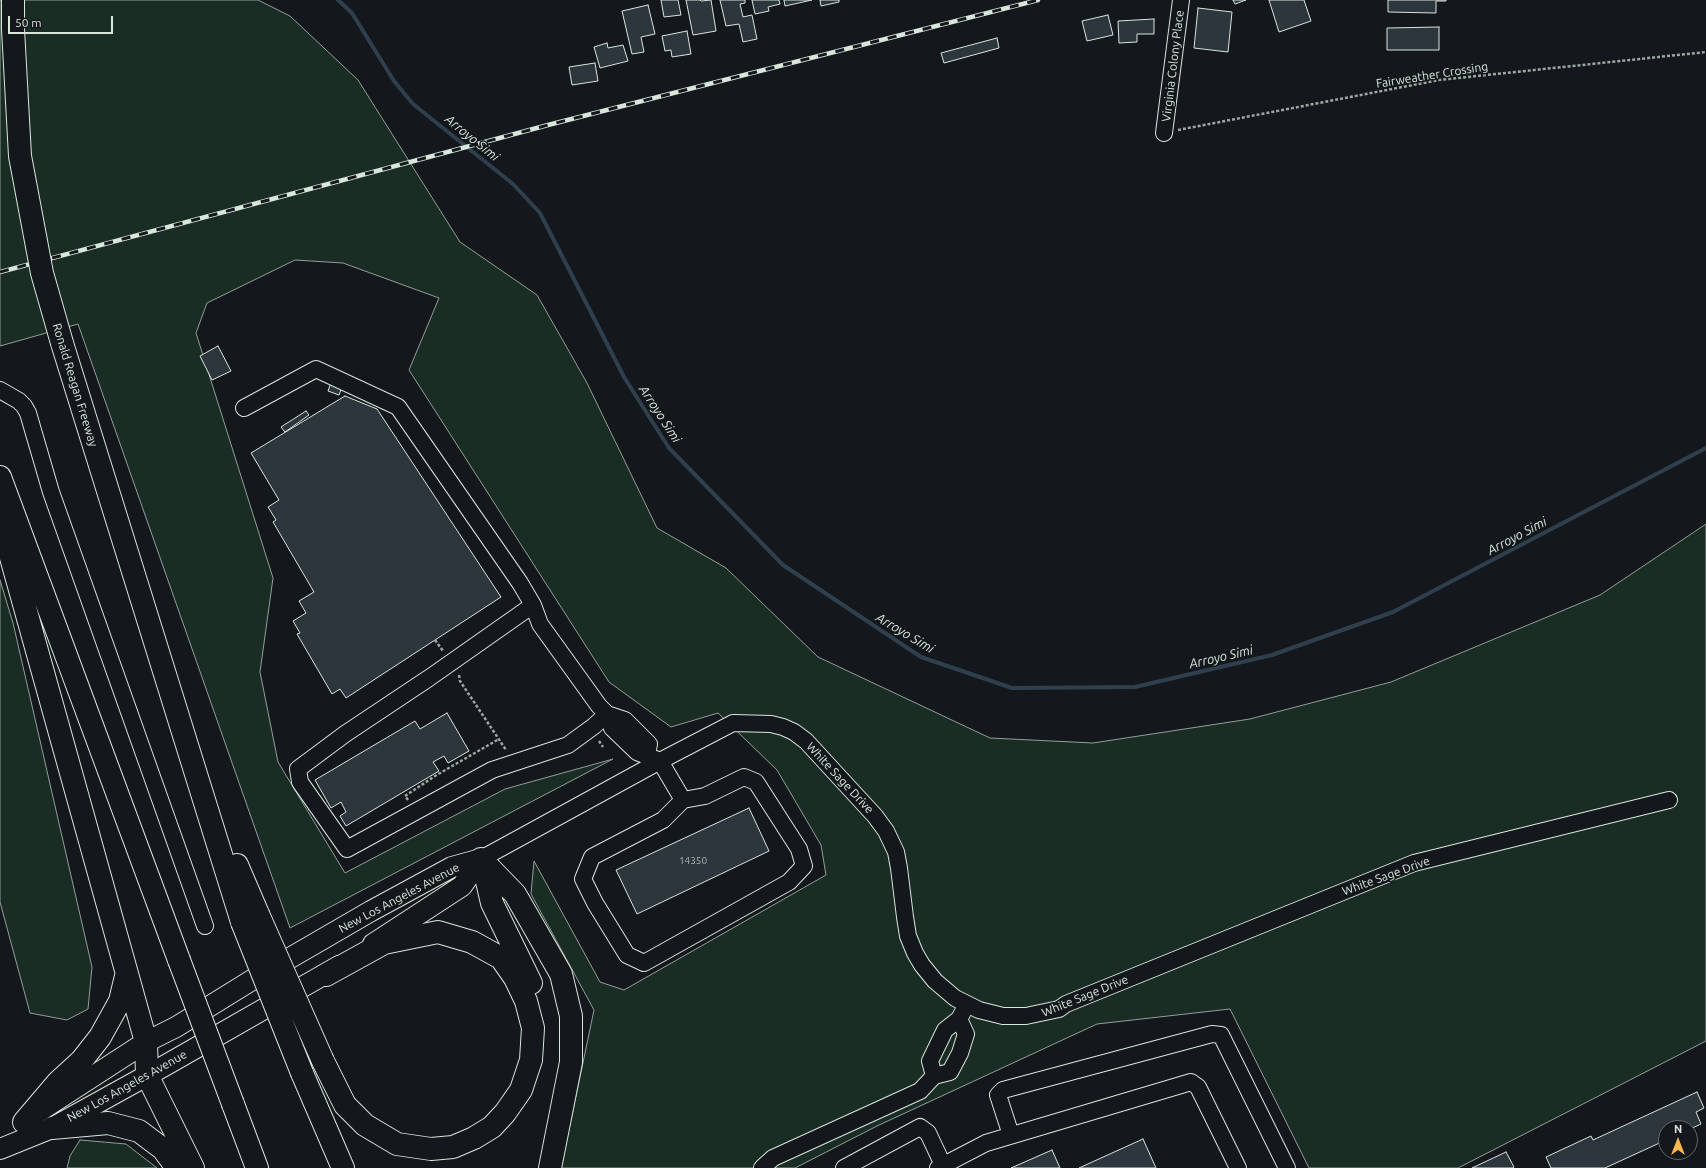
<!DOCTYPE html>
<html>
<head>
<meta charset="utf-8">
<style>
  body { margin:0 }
  #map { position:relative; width:1706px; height:1168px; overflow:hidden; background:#14181c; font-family:Ubuntu,sans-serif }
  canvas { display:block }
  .north { position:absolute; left:1658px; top:1120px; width:40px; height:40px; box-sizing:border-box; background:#14181c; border:1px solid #626a69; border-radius:50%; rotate:0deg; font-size:11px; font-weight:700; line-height:16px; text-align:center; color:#d8e6dc }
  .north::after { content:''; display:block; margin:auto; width:14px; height:18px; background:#ffb74d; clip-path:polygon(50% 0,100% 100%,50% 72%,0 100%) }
  .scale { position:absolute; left:8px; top:16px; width:105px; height:18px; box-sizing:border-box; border:2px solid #d8e6dc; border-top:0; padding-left:5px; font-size:12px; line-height:14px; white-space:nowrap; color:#d8e6dc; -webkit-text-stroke:3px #14181c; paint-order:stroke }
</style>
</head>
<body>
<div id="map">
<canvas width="1706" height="1168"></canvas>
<div class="north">N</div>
<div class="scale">50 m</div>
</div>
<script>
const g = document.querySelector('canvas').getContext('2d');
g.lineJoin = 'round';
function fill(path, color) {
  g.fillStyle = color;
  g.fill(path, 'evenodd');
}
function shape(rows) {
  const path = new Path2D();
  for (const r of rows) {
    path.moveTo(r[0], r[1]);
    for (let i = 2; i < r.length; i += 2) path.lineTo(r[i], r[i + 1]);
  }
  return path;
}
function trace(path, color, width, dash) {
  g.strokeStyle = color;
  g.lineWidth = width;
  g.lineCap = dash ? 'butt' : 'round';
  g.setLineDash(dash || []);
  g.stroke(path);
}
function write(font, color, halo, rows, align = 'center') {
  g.font = font + ' Ubuntu,sans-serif';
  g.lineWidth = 3;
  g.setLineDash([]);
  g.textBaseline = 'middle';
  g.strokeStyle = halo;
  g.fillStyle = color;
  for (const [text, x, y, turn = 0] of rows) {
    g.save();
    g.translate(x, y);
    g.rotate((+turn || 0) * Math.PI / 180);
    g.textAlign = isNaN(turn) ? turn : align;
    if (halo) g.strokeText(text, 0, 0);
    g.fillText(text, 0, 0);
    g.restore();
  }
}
const green = shape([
  [0,0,258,0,290,16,358,80,460,242,537,295,587,383,657,528,726,568,818,657,990,738,1093,743,1250,719,1391,682,1600,595,1706,524,1706,1041,1458,1168,1309,1168,1230,1009,1097,1024,877,1126,795,1168,561,1168,594,1010,531,894,534,861,600,982,624,990,826,875,821,845,777,770,718,713,671,727,609,682,409,370,439,298,343,263,295,260,207,303,196,333,273,578,260,672,278,762,345,873,505,789,613,759,290,928,78,324,0,346,0,0],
  [0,580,13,623,92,967,88,1009,67,1020,30,1013,0,902,0,580],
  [80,1140,126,1144,157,1168,67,1168,70,1156,80,1140]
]);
fill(green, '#1a2d24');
trace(green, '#939e99', 1);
trace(shape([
  [338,0,352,13,394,81,413,104,513,184,540,213,624,377,669,448,783,565,921,657,1012,688,1135,687,1272,655,1393,612,1706,448]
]), '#2f3f4d', 4);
const building = shape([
  [661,0,678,0,681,15,664,17,661,0],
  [686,0,700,0,701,1,711,0,716,31,693,35,686,0],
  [720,0,745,0,745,3,740,4,743,17,752,15,757,39,743,42,739,24,726,26,720,0],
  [752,0,779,0,780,4,768,7,769,11,755,14,752,0],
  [784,0,812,0,785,6,784,0],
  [820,0,839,0,839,2,821,6,820,0],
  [1233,0,1246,0,1235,4,1233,0],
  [1269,0,1304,0,1311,21,1279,32,1269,0],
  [1388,0,1446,0,1446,1,1436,1,1436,13,1388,12,1388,0],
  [648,5,655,34,641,37,644,52,632,54,622,11,648,5],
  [1198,8,1232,12,1228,52,1194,48,1198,8],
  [1108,15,1113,35,1087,41,1082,21,1108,15],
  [1154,19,1154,34,1137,34,1137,42,1119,43,1118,21,1154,19],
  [1439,27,1439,50,1387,50,1387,28,1439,27],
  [687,31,691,54,672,57,671,50,665,51,662,36,687,31],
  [997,38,999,48,944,63,941,53,997,38],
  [607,43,608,48,623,45,628,61,600,68,594,47,607,43],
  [595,63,598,81,572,85,569,67,595,63],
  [218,346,231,371,212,380,200,356,218,346],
  [332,380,343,384,339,395,328,391,332,380],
  [345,396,377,409,501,597,346,698,340,689,332,694,297,634,300,633,293,621,306,613,299,601,314,592,273,522,276,520,268,507,279,500,251,453,345,396],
  [306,411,309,415,285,432,281,427,306,411],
  [447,713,469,751,448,763,444,756,433,762,439,771,346,826,340,816,346,812,341,802,331,808,315,780,415,721,420,729,447,713],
  [749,808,769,851,637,914,616,870,749,808],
  [1697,1092,1704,1108,1696,1112,1701,1124,1690,1129,1666,1128,1666,1140,1605,1168,1551,1168,1546,1157,1591,1136,1593,1140,1697,1092],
  [1143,1139,1156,1168,1079,1168,1143,1139],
  [1052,1150,1060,1168,1011,1168,1052,1150],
  [1506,1152,1514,1167,1513,1168,1472,1168,1506,1152]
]);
fill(building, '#2c363c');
trace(building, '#d8e6dc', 1);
const minor = shape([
  [1164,133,1181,0],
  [0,390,19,401,24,406,28,413,51,492,205,926],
  [244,408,316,369,398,407,520,583,533,605,540,624,599,706,607,714,625,720,649,744,647,755],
  [533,605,429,678,345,734,298,769,300,782,347,849,492,770,568,745,594,726,607,714],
  [607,714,612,728,637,752,660,761,683,800,705,796,744,777,756,782,799,849,804,866,789,882,644,963,627,955,595,903,583,879,592,857,663,820,683,800],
  [481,859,660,761,733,723,771,724,783,727,794,732,806,741,875,816,886,831,896,852,899,868,905,917,908,936,915,953,922,965,935,981,955,998,979,1010,1003,1016,1026,1016,1059,1009,1066,1004,1414,863,1669,800],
  [934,1076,930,1061,945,1030,959,1019,964,1010],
  [1011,1135,998,1095,1003,1090,1212,1034,1221,1035,1287,1168],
  [762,1168,773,1158,920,1091,934,1076,950,1072,960,1053,966,1034,959,1019],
  [844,1168,920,1127,928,1133,943,1165],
  [938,1168,986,1143,1191,1082,1198,1087,1238,1168]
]);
const major = shape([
  [373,944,462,886,481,859],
  [35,1114,146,1042,176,1027,252,980,371,911,452,867,481,859],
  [0,1149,52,1128,166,1065,339,966]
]);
const highway = shape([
  [62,343,242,922],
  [0,477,179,960],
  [0,518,146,1042,147,1075,193,1168],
  [481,859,515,894,561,974,571,1016,571,1062,550,1168],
  [482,860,492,903,531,983],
  [237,865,258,914],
  [323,1061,345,1105,365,1125,397,1144,431,1149,453,1147,474,1138,492,1127,505,1113,521,1090,531,1060,533,1028,526,1001,515,978,501,958,472,942,438,932,384,943,326,975],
  [302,1073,343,1168],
  [233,1104,257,1168],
  [24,1122,58,1082,82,1060,100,1037,120,1001,126,976],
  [52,1128,108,1123,139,1131,163,1149,177,1168]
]);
trace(minor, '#d8e6dc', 18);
trace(major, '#d8e6dc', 22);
trace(highway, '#d8e6dc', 24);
trace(shape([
  [1178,130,1439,80,1706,52],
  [435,640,443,651],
  [459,675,460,681,506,750],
  [599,741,603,747],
  [408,800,405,796,435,776,499,739]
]), '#9da8a2', 2.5, [3, 2]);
trace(minor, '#14181c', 16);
trace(major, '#14181c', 20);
trace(highway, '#14181c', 22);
const rail = shape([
  [0,272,548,125,1038,0]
]);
trace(rail, '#d8e6dc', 4.5);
trace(rail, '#14181c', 3, [9]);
const highwayBridge = shape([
  [13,0,13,29,20,156,42,273,62,343],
  [258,914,323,1061],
  [242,922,302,1073],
  [179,960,233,1104]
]);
trace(highwayBridge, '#d8e6dc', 24, []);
trace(highwayBridge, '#14181c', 22);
write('10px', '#adbab4', null, [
  ["14350",693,861]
]);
write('12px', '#d8e6dc', '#14181c', [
  ["Virginia Colony Place",1173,66,-83],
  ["Fairweather Crossing",1432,75,-9],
  ["Ronald Reagan Freeway",75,385,73],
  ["White Sage Drive",840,778,47],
  ["White Sage Drive",1386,876,-20],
  ["New Los Angeles Avenue",399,898,-28],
  ["White Sage Drive",1085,996,-22],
  ["New Los Angeles Avenue",127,1086,-29]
]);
write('italic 13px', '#d8e6dc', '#14181c', [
  ["Arroyo Simi",472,138,39],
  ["Arroyo Simi",660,414,57],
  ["Arroyo Simi",1517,536,-28],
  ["Arroyo Simi",905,633,31],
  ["Arroyo Simi",1221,657,-13]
]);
</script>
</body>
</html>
